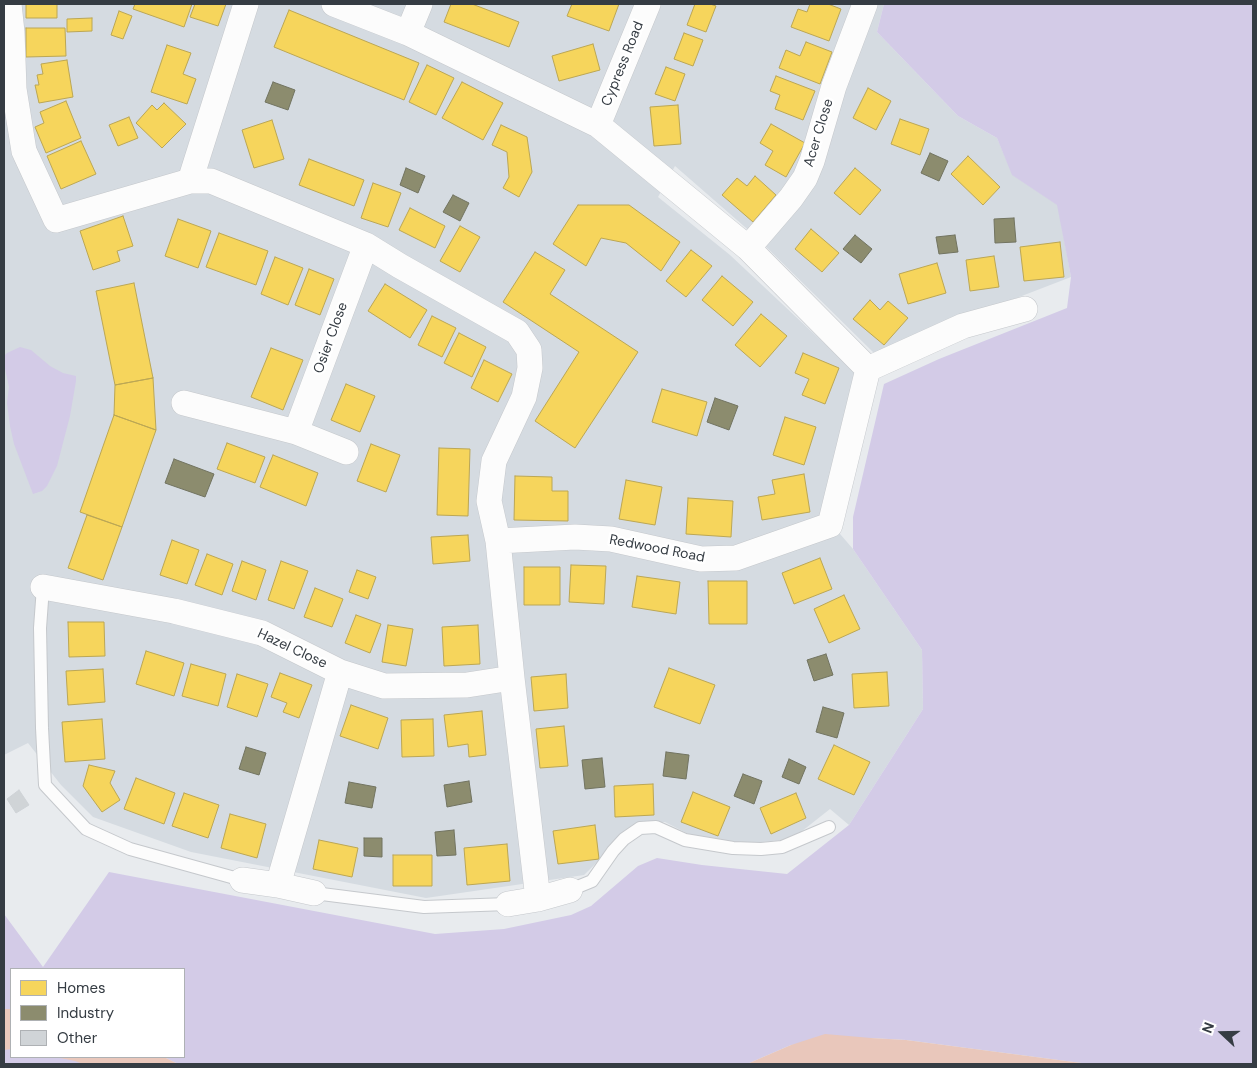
<!DOCTYPE html>
<html>
<head>
<meta charset="utf-8">
<style>
  body { margin:0 }
  #map { position:relative; width:1257px; height:1068px; overflow:hidden; background:#e8ebee; font-family:"DM Sans",sans-serif }
  canvas { display:block }
  .frame { position:absolute; inset:0; border:5px solid #353c43; pointer-events:none }
  .legend { position:absolute; left:10px; top:968px; width:175px; height:90px; box-sizing:border-box; background:#fff; border:1px solid #aeb1b4; margin:0; padding:6px 9px; list-style:none; font-size:15px; color:#353c43 }
  .legend li { display:flex; align-items:center; gap:10px; height:25px }
  .legend b { width:25px; border:1px solid #aeb1b4 }
  .north { position:absolute; left:1197px; top:1008px; width:50px; height:50px; -webkit-text-stroke:4px #fff; paint-order:stroke; rotate:291deg; font-size:14px; font-weight:700; line-height:20px; text-align:center; color:#353c43 }
  .north::after { content:''; display:block; margin:auto; width:18px; height:22px; background:#353c43; clip-path:polygon(50% 0,100% 100%,50% 72%,0 100%) }
</style>
</head>
<body>
<div id="map">
<canvas width="1257" height="1068"></canvas>
<div class="frame"></div>
<ul class="legend">
<li><b style="height:14px;background:#f6d55c"></b>Homes</li>
<li><b style="height:14px;background:#8c8c6e"></b>Industry</li>
<li><b style="height:14px;background:#d0d4d7"></b>Other</li>
</ul>
<div class="north">N</div>
</div>
<script>
const g = document.querySelector('canvas').getContext('2d');
g.lineJoin = 'round';
function fill(path, color) {
  g.fillStyle = color;
  g.fill(path, 'evenodd');
}
function shape(rows) {
  const path = new Path2D();
  for (const r of rows) {
    path.moveTo(r[0], r[1]);
    for (let i = 2; i < r.length; i += 2) path.lineTo(r[i], r[i + 1]);
  }
  return path;
}
function trace(path, color, width, dash) {
  g.strokeStyle = color;
  g.lineWidth = width;
  g.lineCap = dash ? 'butt' : 'round';
  g.setLineDash(dash || []);
  g.stroke(path);
}
function write(font, color, halo, rows, align = 'center') {
  g.font = font + ' "DM Sans",sans-serif';
  g.lineWidth = 5;
  g.setLineDash([]);
  g.textBaseline = 'middle';
  g.strokeStyle = halo;
  g.fillStyle = color;
  for (const [text, x, y, turn = 0] of rows) {
    g.save();
    g.translate(x, y);
    g.rotate((+turn || 0) * Math.PI / 180);
    g.textAlign = isNaN(turn) ? turn : align;
    if (halo) g.strokeText(text, 0, 0);
    g.fillText(text, 0, 0);
    g.restore();
  }
}
fill(shape([
  [4,4,884,4,877,32,958,116,997,138,1013,175,1058,205,1071,277,874,353,753,234,675,166,658,197,730,255,860,377,822,513,853,549,922,650,923,709,849,825,830,809,792,839,742,844,706,843,665,822,637,823,584,875,426,898,191,852,93,817,61,785,28,743,4,755]
]), '#d5dbe1');
fill(shape([
  [884,4,1253,4,1253,1064,1089,1064,906,1040,871,1038,791,1045,747,1064,178,1064,164,1057,184,1057,184,969,11,969,11,1013,4,1024,4,914,43,967,109,872,435,934,504,929,571,915,591,906,638,866,657,858,702,865,787,874,849,825,923,709,922,650,853,549,853,517,884,384,939,359,1067,308,1071,277,1057,205,1012,175,997,138,958,116,877,32],
  [20,347,31,350,50,366,63,373,76,376,76,381,70,416,57,466,47,486,42,491,33,494,14,444,10,426,7,403,9,387,4,364,4,356,7,353],
  [4,1031,11,1032,11,1057,116,1057,132,1064,4,1064]
]), '#d3cbe7');
fill(shape([
  [4,1009,11,1009,11,1049,4,1050],
  [825,1034,871,1038,906,1040,1089,1064,747,1064,791,1045],
  [55,1057,164,1057,178,1064,83,1064,75,1061]
]), '#e9c7bb');
const homes = shape([
  [26,4,57,4,57,18,26,18,26,4],
  [135,4,192,4,184,27,133,9,135,4],
  [195,4,226,4,218,26,190,17,195,4],
  [451,4,472,4,519,22,509,47,444,22,451,4],
  [572,4,619,4,609,31,567,16,572,4],
  [695,4,710,4,716,6,706,32,687,25,695,4],
  [810,4,828,4,841,9,829,41,791,27,798,9,807,12,810,4],
  [289,10,419,63,404,100,274,47,289,10],
  [119,11,132,16,123,39,111,35,119,11],
  [92,18,92,31,67,32,67,19,92,18],
  [26,28,65,28,66,56,26,57,26,28],
  [684,33,703,40,693,66,674,59,684,33],
  [806,42,832,52,820,84,779,68,786,50,800,56,806,42],
  [593,44,600,70,559,81,552,56,593,44],
  [167,45,191,53,183,74,196,79,187,104,151,92,167,45],
  [67,60,73,97,39,103,35,85,39,85,37,75,43,74,41,64,67,60],
  [427,65,454,78,436,115,409,102,427,65],
  [666,67,685,74,675,101,655,94,666,67],
  [776,76,815,91,803,120,775,109,780,95,770,91,776,76],
  [462,82,503,103,483,140,442,118,462,82],
  [868,88,891,101,876,130,853,118,868,88],
  [66,101,81,138,46,153,35,127,44,123,40,112,66,101],
  [164,103,186,124,162,148,136,123,152,105,157,110,164,103],
  [678,105,681,144,654,146,650,107,678,105],
  [129,117,138,138,118,146,109,125,129,117],
  [900,119,929,129,920,155,891,144,900,119],
  [272,120,284,159,254,168,242,130,272,120],
  [771,124,805,143,786,177,765,165,773,151,760,143,771,124],
  [501,125,527,137,532,172,519,197,503,188,509,177,507,152,492,145,501,125],
  [81,141,96,174,61,189,47,156,81,141],
  [968,156,1000,187,983,205,951,174,968,156],
  [309,159,364,180,354,206,299,185,309,159],
  [855,168,881,190,860,215,834,193,855,168],
  [755,176,776,195,753,222,722,195,737,178,747,186,755,176],
  [373,183,401,193,388,227,361,218,373,183],
  [578,205,629,205,680,242,661,271,626,243,601,238,586,266,553,244,578,205],
  [410,208,445,226,435,248,399,230,410,208],
  [123,216,133,246,117,251,120,261,93,270,80,231,123,216],
  [178,219,211,231,198,268,165,256,178,219],
  [460,226,480,237,460,272,440,261,460,226],
  [811,229,839,253,822,272,795,249,811,229],
  [219,233,268,251,256,285,206,267,219,233],
  [1060,242,1064,277,1024,281,1020,247,1060,242],
  [691,250,712,266,686,297,666,281,691,250],
  [535,252,565,270,550,294,638,352,575,448,535,421,579,352,503,302,535,252],
  [994,256,999,287,970,291,966,260,994,256],
  [275,257,303,268,288,305,261,294,275,257],
  [937,263,946,293,908,304,899,274,937,263],
  [309,269,334,279,320,315,295,305,309,269],
  [722,276,753,302,733,326,702,300,722,276],
  [134,283,153,378,115,385,96,291,134,283],
  [385,284,427,310,410,338,368,311,385,284],
  [870,300,880,310,888,301,908,318,884,345,853,319,870,300],
  [761,314,787,336,760,367,735,345,761,314],
  [432,316,456,328,442,357,418,345,432,316],
  [459,333,486,347,472,377,444,363,459,333],
  [271,348,303,360,283,410,251,397,271,348],
  [803,353,839,368,825,404,802,395,809,379,795,373,803,353],
  [484,360,512,374,498,402,471,388,484,360],
  [153,378,156,430,114,415,115,385,153,378],
  [346,384,375,396,360,432,331,420,346,384],
  [662,389,707,402,697,436,652,422,662,389],
  [114,415,156,430,122,527,80,512,114,415],
  [785,417,816,427,804,465,773,455,785,417],
  [227,443,265,457,255,483,217,469,227,443],
  [371,444,400,455,386,492,357,481,371,444],
  [439,448,470,449,468,516,437,515,439,448],
  [273,455,318,473,306,506,260,487,273,455],
  [804,474,810,512,762,520,758,497,775,494,772,480,804,474],
  [515,476,552,477,552,491,568,491,568,521,514,520,515,476],
  [626,480,662,487,655,525,619,519,626,480],
  [688,498,733,501,731,537,686,534,688,498],
  [87,515,122,527,103,580,68,568,87,515],
  [468,535,470,561,433,564,431,537,468,535],
  [172,540,199,550,187,584,160,575,172,540],
  [207,554,233,564,222,595,195,585,207,554],
  [820,558,832,589,794,604,782,573,820,558],
  [242,561,266,570,256,600,232,591,242,561],
  [281,561,308,571,294,609,268,600,281,561],
  [571,565,606,566,604,604,569,602,571,565],
  [524,567,560,567,560,605,524,605,524,567],
  [357,570,376,577,368,599,349,592,357,570],
  [637,576,680,582,676,614,632,607,637,576],
  [708,581,747,581,747,624,709,624,708,581],
  [315,588,343,599,332,627,304,617,315,588],
  [844,595,860,629,829,643,814,609,844,595],
  [356,615,381,624,370,653,345,643,356,615],
  [68,622,104,622,105,656,69,657,68,622],
  [388,625,413,629,406,666,382,662,388,625],
  [478,625,480,664,444,666,442,627,478,625],
  [146,651,184,663,174,696,136,684,146,651],
  [191,664,226,674,218,706,182,696,191,664],
  [669,668,715,685,700,724,654,707,669,668],
  [103,669,105,702,68,705,66,671,103,669],
  [887,672,889,706,854,708,852,674,887,672],
  [280,673,312,685,299,718,283,712,287,703,271,697,280,673],
  [237,674,268,684,257,717,227,707,237,674],
  [566,674,568,708,534,711,531,677,566,674],
  [351,705,388,718,378,749,340,736,351,705],
  [482,711,486,755,469,757,468,744,448,747,444,715,482,711],
  [102,719,105,759,65,762,62,722,102,719],
  [433,719,434,756,402,757,401,720,433,719],
  [564,726,568,766,540,768,536,729,564,726],
  [834,745,870,762,854,795,818,779,834,745],
  [89,765,115,771,110,783,120,800,102,812,83,786,89,765],
  [136,778,175,793,164,824,124,809,136,778],
  [653,784,654,815,615,817,614,786,653,784],
  [693,792,730,807,718,836,681,822,693,792],
  [184,793,219,805,208,838,172,826,184,793],
  [796,793,806,818,771,834,760,808,796,793],
  [230,814,266,824,257,858,221,848,230,814],
  [595,825,599,859,558,864,553,831,595,825],
  [319,840,358,848,352,877,313,869,319,840],
  [507,844,510,881,467,885,464,848,507,844],
  [393,855,432,855,432,886,393,886,393,855]
]);
fill(homes, '#f6d55c');
trace(homes, '#bca754', 1);
const industry = shape([
  [273,82,295,90,288,110,265,102,273,82],
  [930,153,948,161,939,181,921,173,930,153],
  [406,168,425,176,418,193,400,185,406,168],
  [453,195,469,203,460,221,443,212,453,195],
  [1014,218,1016,242,995,243,994,219,1014,218],
  [855,235,872,249,861,263,843,249,855,235],
  [955,235,958,252,939,254,936,237,955,235],
  [715,398,738,406,729,430,707,422,715,398],
  [174,459,214,474,205,497,165,483,174,459],
  [826,654,833,675,814,681,807,660,826,654],
  [823,707,844,713,837,738,816,732,823,707],
  [246,747,266,753,259,775,239,769,246,747],
  [666,752,689,755,686,779,663,776,666,752],
  [602,758,605,787,585,789,582,760,602,758],
  [789,759,806,767,799,784,782,777,789,759],
  [743,774,762,781,754,804,734,796,743,774],
  [469,781,472,802,447,807,444,785,469,781],
  [349,782,376,787,372,808,345,803,349,782],
  [454,830,456,855,437,856,435,832,454,830],
  [364,838,382,838,382,857,364,856,364,838]
]);
fill(industry, '#8c8c6e');
trace(industry, '#727461', 1);
const building = shape([
  [19,790,29,805,16,813,7,799,19,790]
]);
fill(building, '#d0d4d7');
trace(building, '#ced2d6', 1);
const service = shape([
  [43,587,40,628,42,728,45,785,86,829,130,849,242,880],
  [570,890,592,881,613,851,624,839,640,828,656,827,685,840,733,848,761,849,782,847,829,827],
  [314,893,424,907,508,904]
]);
const minor = shape([
  [9,4,12,32,14,89,24,151,56,220,190,181,246,4],
  [334,4,408,33,598,125,748,248,868,369,963,326,1025,309],
  [408,33,420,4],
  [598,125,648,4],
  [190,181,211,181,366,245,400,266,517,332,529,350,530,368,524,397,494,461,489,501,498,541,512,678,538,899],
  [748,248,791,198,805,178,812,161,834,86,865,4],
  [184,403,296,432,346,452],
  [296,432,366,245],
  [498,541,575,537,611,539,701,559,736,558,830,525,868,369],
  [43,587,174,611,262,633,340,672,384,686,467,685,512,678],
  [242,880,278,885,314,893],
  [278,885,340,672],
  [508,904,538,899,570,890]
]);
trace(service, '#c5c8cc', 14);
trace(minor, '#c5c8cc', 26);
trace(service, '#fcfcfc', 12);
trace(minor, '#fcfcfc', 25);
write('14px', '#353c43', '#fff', [
  ["Cypress Road",623,64,-68],
  ["Acer Close",819,133,-73],
  ["Osier Close",331,338,-70],
  ["Redwood Road",657,549,11],
  ["Hazel Close",292,649,25]
]);
</script>
</body>
</html>
